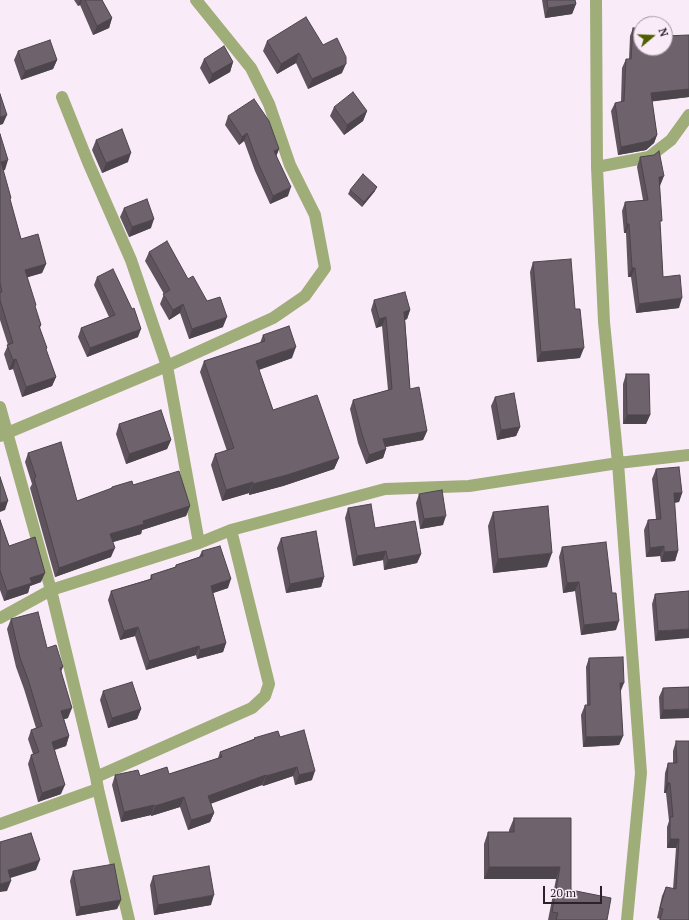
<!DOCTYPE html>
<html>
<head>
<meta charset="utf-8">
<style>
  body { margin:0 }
  #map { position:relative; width:689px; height:920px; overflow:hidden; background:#faebf8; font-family:"PT Serif",serif }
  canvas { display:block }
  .north { position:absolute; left:633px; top:16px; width:40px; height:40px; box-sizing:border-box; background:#faebf8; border:1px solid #a79ba5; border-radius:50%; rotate:71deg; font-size:11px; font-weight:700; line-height:16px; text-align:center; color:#2a2429 }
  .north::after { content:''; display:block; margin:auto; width:14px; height:18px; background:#4e5e00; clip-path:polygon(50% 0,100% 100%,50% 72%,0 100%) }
  .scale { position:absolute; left:543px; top:886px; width:59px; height:18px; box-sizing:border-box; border:2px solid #2a2429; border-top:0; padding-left:5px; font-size:12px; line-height:14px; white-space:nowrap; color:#2a2429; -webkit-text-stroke:3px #faebf8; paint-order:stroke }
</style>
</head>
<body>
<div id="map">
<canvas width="689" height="920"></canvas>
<div class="north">N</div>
<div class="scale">20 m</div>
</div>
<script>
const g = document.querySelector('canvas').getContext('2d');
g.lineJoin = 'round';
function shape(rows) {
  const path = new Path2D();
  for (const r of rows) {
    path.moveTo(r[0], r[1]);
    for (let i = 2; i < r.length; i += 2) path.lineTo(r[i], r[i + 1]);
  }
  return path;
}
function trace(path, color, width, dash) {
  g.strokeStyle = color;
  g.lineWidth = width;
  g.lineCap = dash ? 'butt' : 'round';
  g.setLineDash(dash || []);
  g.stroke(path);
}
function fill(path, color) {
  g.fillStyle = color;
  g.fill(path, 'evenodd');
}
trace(shape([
  [596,0,597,167,604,322,618,463,641,773,627,920],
  [62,97,88,162,131,260,167,366,199,543],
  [597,167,649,157,671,140,689,115],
  [0,407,51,590,96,777,98,789,129,920],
  [0,436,167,366,273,318,305,296,325,268,315,215,290,165,269,104,251,68,196,0],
  [0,618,51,590,199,543,231,530,385,489,469,486,618,463,689,455],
  [96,777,252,708,265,696,269,684,231,530],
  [0,824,98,789]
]), '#9fad79', 12);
fill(shape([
  [74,0,102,0,112,18,109,28,93,35,80,5,78,6],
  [542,0,575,0,576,4,572,14,545,18],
  [633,28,641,48,689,35,689,97,652,101,657,135,654,143,646,150,618,155,611,111,615,103,621,102,622,68,626,59,629,59,630,36],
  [267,41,323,45,342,73,308,89,296,63,277,74,263,51],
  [18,51,57,60,53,69,21,80,14,60],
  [204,59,233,62,230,72,209,84,200,68],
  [334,107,367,111,363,121,344,135,330,116],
  [228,116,279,149,276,156,288,196,270,204,255,171,244,141,239,145,225,125],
  [0,134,5,170,3,170,10,200,21,239,46,264,42,273,27,277,35,308,41,325,40,328,46,350,56,377,52,386,22,397,13,369,9,370,4,354,8,345,0,320],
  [96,140,128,162,102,173,92,150],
  [640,157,660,186,660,226,663,277,679,308,636,313,631,277,628,277,626,233,624,233,622,211,625,202,643,200,637,167],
  [350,190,375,191,362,207,348,194],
  [124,208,151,228,129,237,120,217],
  [149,252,188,279,207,301,223,327,189,339,180,313,169,320,160,304,164,294,145,261],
  [533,262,575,309,580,358,537,362,530,272],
  [97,277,138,337,87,357,78,337,81,328,109,317,94,285],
  [374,300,410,310,407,319,405,320,410,389,427,431,423,440,386,447,386,449,383,458,366,464,358,443,350,409,353,400,388,390,382,326,376,328,371,310],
  [263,335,292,358,259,370,273,410,339,458,334,469,283,486,249,495,249,493,222,501,211,465,215,454,227,451,200,372,204,361,260,343],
  [626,374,650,415,646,424,623,424,623,384],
  [495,397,520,427,516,436,497,440,491,406],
  [119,424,171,440,167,449,126,464,116,434],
  [28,453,77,501,111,489,112,487,133,485,190,506,186,516,142,530,141,534,113,542,111,557,55,577,30,488,32,484,25,462],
  [656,469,682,493,679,502,674,503,678,551,675,561,661,562,660,556,646,557,644,530,648,520,656,519,652,479],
  [419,494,443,525,420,529,416,503],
  [348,508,375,528,421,554,417,563,384,570,383,560,353,566,345,518],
  [493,512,547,567,493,573,488,526],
  [0,520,9,546,41,582,30,586,28,593,4,601,0,590],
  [281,538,324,577,321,587,286,593,277,548],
  [562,547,616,630,581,635,575,591,563,593,559,557],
  [202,551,228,588,213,593,226,643,223,652,197,659,196,655,146,670,135,636,120,640,108,600,111,591,150,579,151,575,175,567,176,565,199,557],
  [689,591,655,641,652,604,655,594],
  [11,619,47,648,63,667,61,672,68,718,64,719,69,736,66,746,55,750,61,794,38,802,28,764,31,755,33,754,28,739,31,730,36,728,24,689,16,667,7,629],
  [589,658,620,693,623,736,619,745,583,747,581,715,585,705,587,705,586,667],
  [689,687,660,719,659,697,663,688],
  [103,691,141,709,137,719,108,728,100,700],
  [280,737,312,780,295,785,293,776,263,786,262,785,211,803,214,813,210,822,188,830,180,807,151,816,151,815,121,822,112,785,115,775,140,776,169,774,218,758,220,752,254,739,254,738],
  [676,741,689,920,659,920,660,919,657,918,662,896,666,887,673,889,676,848,667,848,667,827,669,821,666,793,664,793,665,773,668,763,673,763,673,751],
  [514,818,571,818,571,890,607,920,548,920,556,879,484,879,484,844,488,832,509,832,509,830],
  [73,871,121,900,117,909,76,916,70,881],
  [153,876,211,905,154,915,150,885]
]), '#5f545e');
fill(shape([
  [80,0,82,0,80,5,78,6],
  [576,4,572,14,545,18,548,8],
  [112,18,109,28,93,35,97,26],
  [299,53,296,63,277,74,281,64],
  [57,60,53,69,21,80,25,71],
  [233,62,230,72,209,84,212,74],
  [346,64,342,73,308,89,312,79],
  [689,89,689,97,648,102,651,93],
  [367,111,363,121,344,135,347,125],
  [7,115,3,124,0,125,0,117],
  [247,133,244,141,239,145,242,137],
  [657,135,654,143,646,150,618,155,621,147],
  [279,149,276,157,274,151],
  [131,153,128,162,102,173,106,163],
  [8,160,5,170,0,171,1,162],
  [664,176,660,186,655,187,659,177],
  [291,187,288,196,270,204,273,196],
  [377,187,375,191,362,207,364,202],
  [154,219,151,228,129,237,132,227],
  [627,224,629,224,626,233,624,233],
  [46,264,42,273,22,279,25,270],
  [632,268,635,268,631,277,628,277],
  [682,298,679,308,636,313,639,304],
  [183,304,180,313,169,320,173,310],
  [410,310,407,319,401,321,404,312],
  [227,317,223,327,189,339,192,329],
  [386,317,382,326,376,328,379,319],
  [141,329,138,337,87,357,90,348],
  [296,347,292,358,252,372,256,361],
  [584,348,580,358,537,362,541,352],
  [16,359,13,369,9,370,13,360],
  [56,377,52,386,22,397,26,387],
  [627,415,650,415,646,424,623,424],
  [520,427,516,436,497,440,501,430],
  [427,431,423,440,379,448,383,439],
  [171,440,167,449,126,464,129,454],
  [386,449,383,458,366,464,369,455],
  [339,458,334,469,283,486,249,495,253,484],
  [253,482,249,493,222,501,226,490],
  [674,493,682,493,679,502,670,503],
  [8,501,5,510,0,512,0,503],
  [190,506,186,516,142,530,141,534,106,544,110,534,143,521],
  [446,516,443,525,420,529,424,519],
  [664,546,660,556,646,557,650,548],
  [115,548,111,557,55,577,59,568],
  [386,551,383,560,353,566,357,556],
  [678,551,675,561,661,562,664,552],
  [552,553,547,567,493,573,498,559],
  [421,554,417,563,384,570,388,560],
  [45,573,41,582,30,586,28,593,4,601,7,591,30,578],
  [324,577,321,587,286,593,290,584],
  [231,579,228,588,207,595,211,586],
  [579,582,575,591,563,593,567,583],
  [619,621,616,630,581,635,584,625],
  [138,627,135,636,120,640,124,631],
  [689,629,689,638,655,641,658,631],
  [226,643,223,652,197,659,200,650],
  [199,646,196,655,146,670,149,661],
  [620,683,624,683,620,693],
  [72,708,68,718,58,721,61,711],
  [141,709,137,719,108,728,112,718],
  [689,709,689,718,660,719,663,710],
  [69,736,66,746,49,751,52,742],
  [623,736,619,745,583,747,586,737],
  [297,767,293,776,263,786,266,776],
  [315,771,312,780,295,785,299,775],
  [266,775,262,785,205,806,208,796],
  [667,783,670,783,666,793,664,793],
  [65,785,61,794,38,802,42,793],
  [184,797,180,807,151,816,155,806],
  [154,805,151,815,121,822,124,812],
  [214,813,210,822,188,830,191,820],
  [670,839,679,839,676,848,667,848],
  [40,860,36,870,4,880,8,870],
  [489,867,560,867,556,879,484,879],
  [11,881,7,891,0,892,0,884],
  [214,895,211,905,154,915,158,905],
  [121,900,117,909,76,916,80,907]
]), '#4d454c');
const building = shape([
  [85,0,102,0,112,18,97,26,85,0],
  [547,0,575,0,576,4,548,8,547,0],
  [306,17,323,45,337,38,346,57,346,64,312,79,299,53,281,64,267,41,306,17],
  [633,28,641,28,641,48,665,48,665,36,689,35,689,89,651,93,657,135,649,141,621,147,615,103,624,101,626,59,631,59,633,28],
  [50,40,57,60,25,71,18,51,50,40],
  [224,46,233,62,212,74,204,59,224,46],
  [353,92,367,111,347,125,334,107,353,92],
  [0,94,7,115,0,117,0,94],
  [254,99,269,121,279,149,274,151,291,187,273,196,258,163,247,133,242,137,228,116,254,99],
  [122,129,131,153,106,163,96,140,122,129],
  [0,134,8,160,1,162,11,198,10,199,21,239,38,234,46,264,25,270,36,305,35,306,41,325,39,326,47,348,46,349,56,377,26,387,16,359,13,360,7,345,13,343,0,300,0,292,2,292,0,283,0,134],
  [659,151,664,176,659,177,662,221,660,221,663,277,680,275,682,298,639,304,635,268,632,268,629,224,627,224,625,202,648,200,640,157,654,155,659,151],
  [363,174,377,187,364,202,350,190,363,174],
  [147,199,154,219,132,227,124,208,147,199],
  [167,241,188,279,193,276,207,301,220,297,227,317,192,329,183,304,173,310,163,294,170,290,149,252,167,241],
  [571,259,575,309,580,309,584,348,541,352,533,262,571,259],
  [113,269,132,309,134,308,141,329,90,348,81,328,115,315,97,277,113,269],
  [405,292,410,310,404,312,410,389,419,387,427,431,383,439,386,449,369,455,362,434,353,400,392,389,386,317,379,319,374,300,405,292],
  [289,326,296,347,256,361,273,410,317,395,339,458,287,475,253,484,253,482,226,490,215,454,234,448,204,361,265,341,263,335,289,326],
  [626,374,649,374,650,415,627,415,626,374],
  [514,393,520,427,501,430,495,397,514,393],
  [161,410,171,440,129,454,119,424,161,410],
  [61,442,77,501,112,488,112,487,132,481,133,485,179,471,190,506,143,521,144,524,110,534,115,548,59,568,34,478,36,477,28,453,61,442],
  [679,467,682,493,674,493,678,551,664,552,664,546,650,548,648,520,661,519,656,469,679,467],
  [0,477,8,501,0,503,0,477],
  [442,490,446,516,424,519,419,494,442,490],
  [371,504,375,528,415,521,421,554,388,560,386,551,357,556,348,508,371,504],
  [548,506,552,553,498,559,493,512,548,506],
  [0,520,9,546,35,537,45,573,30,578,32,583,7,591,0,571,0,520],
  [316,531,324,577,290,584,281,538,316,531],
  [606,542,612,593,616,593,619,621,584,625,579,582,567,583,562,547,606,542],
  [220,546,231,579,211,586,226,643,200,650,199,646,149,661,138,627,124,631,111,591,152,579,151,575,176,567,176,565,203,556,202,551,220,546],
  [689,591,689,629,658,631,655,594,689,591],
  [38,612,47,648,56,645,63,667,60,668,72,708,61,711,69,736,52,742,65,785,42,793,31,755,39,752,31,730,42,726,28,679,20,658,11,619,38,612],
  [623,657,624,683,620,683,623,736,586,737,585,705,590,705,589,658,623,657],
  [132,682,141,709,112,718,103,691,132,682],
  [689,687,689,709,663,710,663,688,689,687],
  [304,730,315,771,299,775,297,767,266,776,266,775,208,796,214,813,191,820,184,797,155,806,154,805,124,812,115,775,138,770,140,776,167,767,169,774,222,757,220,752,255,739,254,738,278,731,280,737,304,730],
  [676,741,689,741,689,920,660,920,663,909,660,908,666,887,676,889,679,839,670,839,670,817,673,817,670,783,667,783,668,763,677,763,676,741],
  [514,818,571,818,571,890,611,898,607,920,556,920,558,913,552,912,560,867,489,867,488,832,514,832,514,818],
  [31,833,40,860,8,870,11,881,0,884,0,842,31,833],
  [114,864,121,900,80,907,73,871,114,864],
  [209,866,214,895,158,905,153,876,209,866]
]);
fill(building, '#6e626d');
trace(building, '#4d454c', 1);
</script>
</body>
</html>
